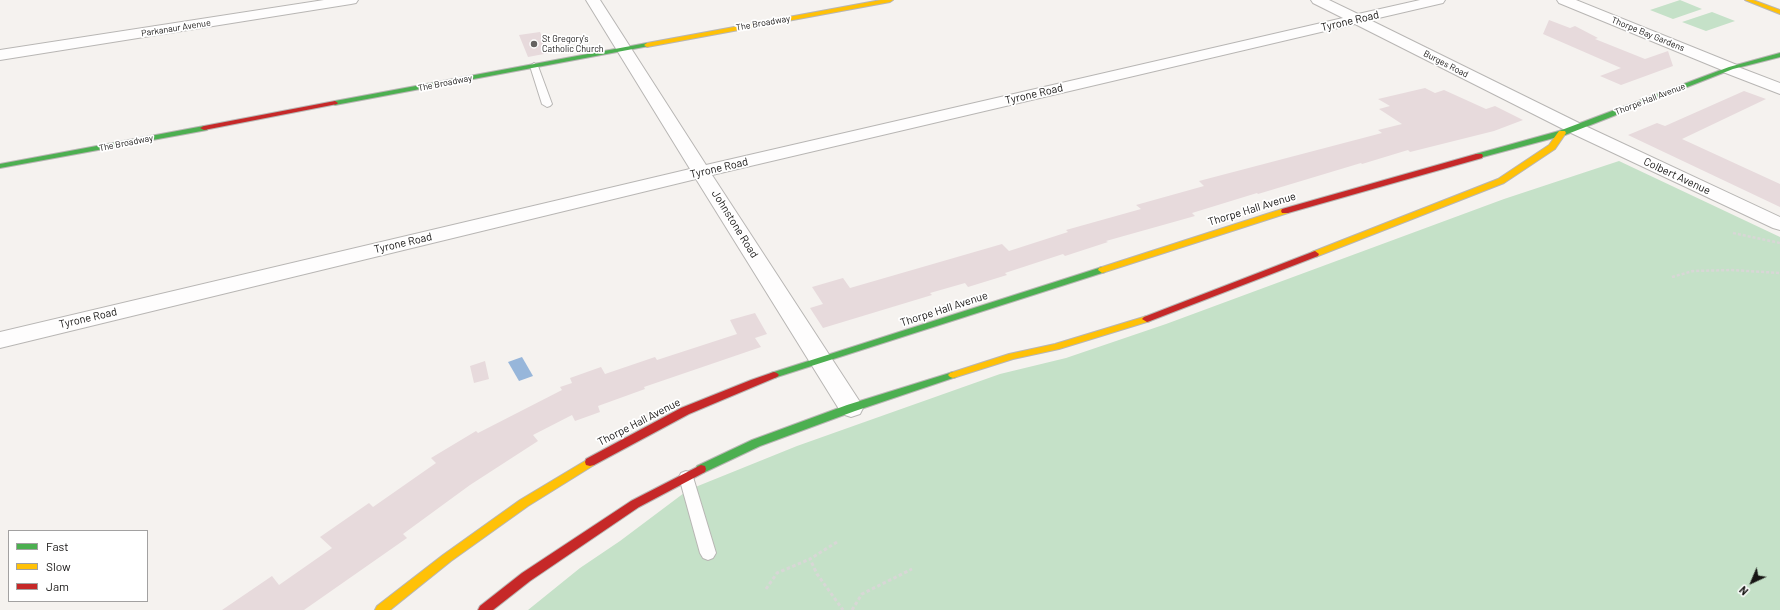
<!DOCTYPE html>
<html>
<head>
<meta charset="utf-8">
<style>
  body { margin:0 }
  #map { position:relative; width:1780px; height:610px; overflow:hidden; background:#f5f2ef; font-family:Barlow,sans-serif }
  canvas { display:block }
  .legend { position:absolute; left:8px; top:530px; width:140px; height:72px; box-sizing:border-box; background:#fff; border:1px solid #a2a1a1; margin:0; padding:5px 7px; list-style:none; font-size:12px; color:#171514 }
  .legend li { display:flex; align-items:center; gap:8px; height:20px }
  .legend b { width:20px; border:1px solid #a2a1a1 }
  .north { position:absolute; left:1732px; top:562px; width:40px; height:40px; -webkit-text-stroke:3px #fff; paint-order:stroke; rotate:224deg; font-size:11px; font-weight:700; line-height:16px; text-align:center; color:#171514 }
  .north::after { content:''; display:block; margin:auto; width:14px; height:18px; background:#171514; clip-path:polygon(50% 0,100% 100%,50% 72%,0 100%) }
</style>
</head>
<body>
<div id="map">
<canvas width="1780" height="610"></canvas>
<ul class="legend">
<li><b style="height:5px;background:#4caf50"></b>Fast</li>
<li><b style="height:5px;background:#ffc107"></b>Slow</li>
<li><b style="height:5px;background:#c62828"></b>Jam</li>
</ul>
<div class="north">N</div>
</div>
<script>
const g = document.querySelector('canvas').getContext('2d');
g.lineJoin = 'round';
function fill(path, color) {
  g.fillStyle = color;
  g.fill(path, 'evenodd');
}
function shape(rows) {
  const path = new Path2D();
  for (const r of rows) {
    path.moveTo(r[0], r[1]);
    for (let i = 2; i < r.length; i += 2) path.lineTo(r[i], r[i + 1]);
  }
  return path;
}
function trace(path, color, width, dash) {
  g.strokeStyle = color;
  g.lineWidth = width;
  g.lineCap = dash ? 'butt' : 'round';
  g.setLineDash(dash || []);
  g.stroke(path);
}
function write(font, color, halo, rows, align = 'center') {
  g.font = font + ' Barlow,sans-serif';
  g.lineWidth = 3.5;
  g.setLineDash([]);
  g.textBaseline = 'middle';
  g.strokeStyle = halo;
  g.fillStyle = color;
  for (const [text, x, y, turn = 0] of rows) {
    g.save();
    g.translate(x, y);
    g.rotate((+turn || 0) * Math.PI / 180);
    g.textAlign = isNaN(turn) ? turn : align;
    if (halo) g.strokeText(text, 0, 0);
    g.fillText(text, 0, 0);
    g.restore();
  }
}
fill(shape([
  [1680,0,1702,9,1673,19,1650,10],
  [1712,12,1735,21,1706,31,1682,22],
  [1619,161,1780,237,1780,610,528,610,580,568,620,541,688,490,797,446,873,419,1000,374,1066,358,1166,324,1504,199]
]), '#c5e1c8');
fill(shape([
  [522,357,533,376,519,381,508,362]
]), '#97b6da');
fill(shape([
  [1549,20,1570,28,1575,26,1598,38,1595,39,1645,59,1668,51,1673,66,1621,85,1600,76,1621,68,1543,34],
  [540,32,549,53,528,57,519,35],
  [1425,88,1435,93,1444,90,1486,109,1495,106,1523,120,1494,131,1410,152,1408,150,1362,164,1361,163,1258,194,1257,193,1192,213,1195,216,1106,241,1108,242,1065,256,1063,254,1005,273,1007,275,968,287,965,283,930,293,932,295,823,328,810,308,823,304,812,287,843,278,850,288,1002,244,1009,251,1068,232,1066,230,1141,209,1136,205,1204,186,1199,181,1382,133,1378,130,1402,124,1379,109,1390,106,1378,99],
  [1744,91,1766,99,1682,139,1780,184,1780,207,1628,135,1657,123,1665,126],
  [755,313,767,334,755,338,761,347,644,387,645,389,598,406,600,412,575,421,572,415,533,435,538,441,470,485,403,534,407,538,304,610,222,610,272,576,279,585,332,548,320,537,369,503,373,507,436,463,431,458,476,431,478,433,562,390,560,387,572,383,570,378,601,367,605,374,655,357,657,360,737,334,730,320],
  [485,361,489,379,474,383,470,366]
]), '#e7dadc');
const lane = shape([
  [534,63,538,66,552,104,550,106,547,107,542,104,530,66,534,63],
  [686,471,691,473,693,477,716,553,713,558,708,560,703,558,700,553,679,477,681,473,686,471]
]);
const street = shape([
  [324,0,358,0,356,3,351,4,0,60,0,50,324,0],
  [586,0,600,0,706,165,1343,18,1313,3,1311,0,1329,0,1358,14,1420,0,1445,0,1443,3,1370,20,1581,124,1780,217,1780,230,1773,228,1569,132,1355,24,712,175,860,402,863,408,860,414,851,417,842,414,696,179,0,348,0,332,690,169,586,0],
  [1557,0,1576,0,1737,65,1738,67,1780,83,1780,94,1723,72,1722,70,1559,3,1557,0]
]);
const fast = shape([
  [647,43,649,44,649,46,335,105,332,103,335,101,647,43],
  [1780,53,1780,57,1733,69,1565,135,1479,158,1475,156,1476,154,1559,131,1729,67,1780,53],
  [204,126,208,128,207,130,0,168,0,164,204,126],
  [1102,267,1106,270,1105,272,777,377,774,378,771,377,769,375,771,373,1102,267],
  [953,372,956,373,958,375,956,377,855,411,760,446,705,472,701,473,697,472,696,469,697,466,752,440,847,405,953,372]
]);
const slow = shape([
  [881,0,893,0,890,2,647,47,644,45,647,43,881,0],
  [1745,0,1753,0,1780,10,1780,14,1745,0],
  [1559,131,1565,131,1566,133,1555,149,1504,183,1318,256,1315,257,1311,254,1312,252,1498,179,1549,145,1559,131],
  [1282,209,1288,209,1289,211,1288,213,1105,272,1102,273,1098,270,1099,268,1282,209],
  [1147,316,1150,317,1152,319,1150,321,1059,349,1013,359,953,378,950,377,948,375,950,373,1009,354,1055,344,1147,316],
  [590,458,594,459,595,462,594,465,528,506,451,561,390,610,375,610,377,606,443,555,520,500,590,458]
]);
const jam = shape([
  [335,101,338,103,337,104,204,130,200,128,204,126,335,101],
  [1476,154,1482,154,1483,156,1482,158,1288,213,1282,213,1281,211,1282,209,1476,154],
  [1315,251,1319,254,1318,256,1150,321,1147,322,1142,319,1144,317,1315,251],
  [774,372,777,373,779,375,777,377,689,414,594,465,590,466,586,465,585,462,586,459,681,408,751,380,774,372],
  [701,465,705,466,706,469,705,472,639,507,530,581,493,610,478,610,480,606,522,573,631,501,701,465]
]);
trace(lane, '#b8b6b4', 2);
trace(street, '#b8b6b4', 2);
trace(fast, '#b8b6b4', 2);
trace(slow, '#b8b6b4', 2);
trace(jam, '#b8b6b4', 2);
trace(shape([
  [1733,233,1780,243],
  [1672,277,1693,271,1731,270,1780,273]
]), '#d8d7d6', 2.5, [3, 2]);
trace(shape([
  [837,542,810,559,817,574,843,610],
  [766,589,777,573,810,559],
  [852,610,862,594,912,569]
]), '#d8d7d6', 3, [3.5, 2.5]);
fill(lane, '#fefdfd');
fill(street, '#fefdfd');
fill(fast, '#4caf50');
fill(slow, '#ffc107');
fill(jam, '#c62828');
for (const [x, y, r, color] of [
  [534,44,4,"#656261"]
]) {
  const dot = new Path2D();
  dot.arc(x, y, r, 0, 2 * Math.PI);
  g.fillStyle = color;
  g.fill(dot);
  trace(dot, '#fff', 1.5);
}
write('9px', '#171514', '#fff', [
  ["The Broadway",763,23,-10],
  ["Parkanaur Avenue",176,28,-9],
  ["Thorpe Bay Gardens",1648,34,22],
  ["Burges Road",1446,64,27],
  ["The Broadway",445,83,-11],
  ["Thorpe Hall Avenue",1650,99,-21],
  ["The Broadway",126,143,-11]
]);
write('9px', '#171514', '#fff', [
  ["St Gregory's",542,39],
  ["Catholic Church",542,49]
], 'left');
write('11px', '#171514', '#fff', [
  ["Tyrone Road",1350,21,-13],
  ["Tyrone Road",1034,94,-13],
  ["Tyrone Road",719,168,-13],
  ["Colbert Avenue",1677,176,25],
  ["Thorpe Hall Avenue",1252,209,-17],
  ["Johnstone Road",735,224,58],
  ["Tyrone Road",403,243,-13],
  ["Thorpe Hall Avenue",944,309,-18],
  ["Tyrone Road",88,318,-13],
  ["Thorpe Hall Avenue",639,422,-27]
]);
</script>
</body>
</html>
